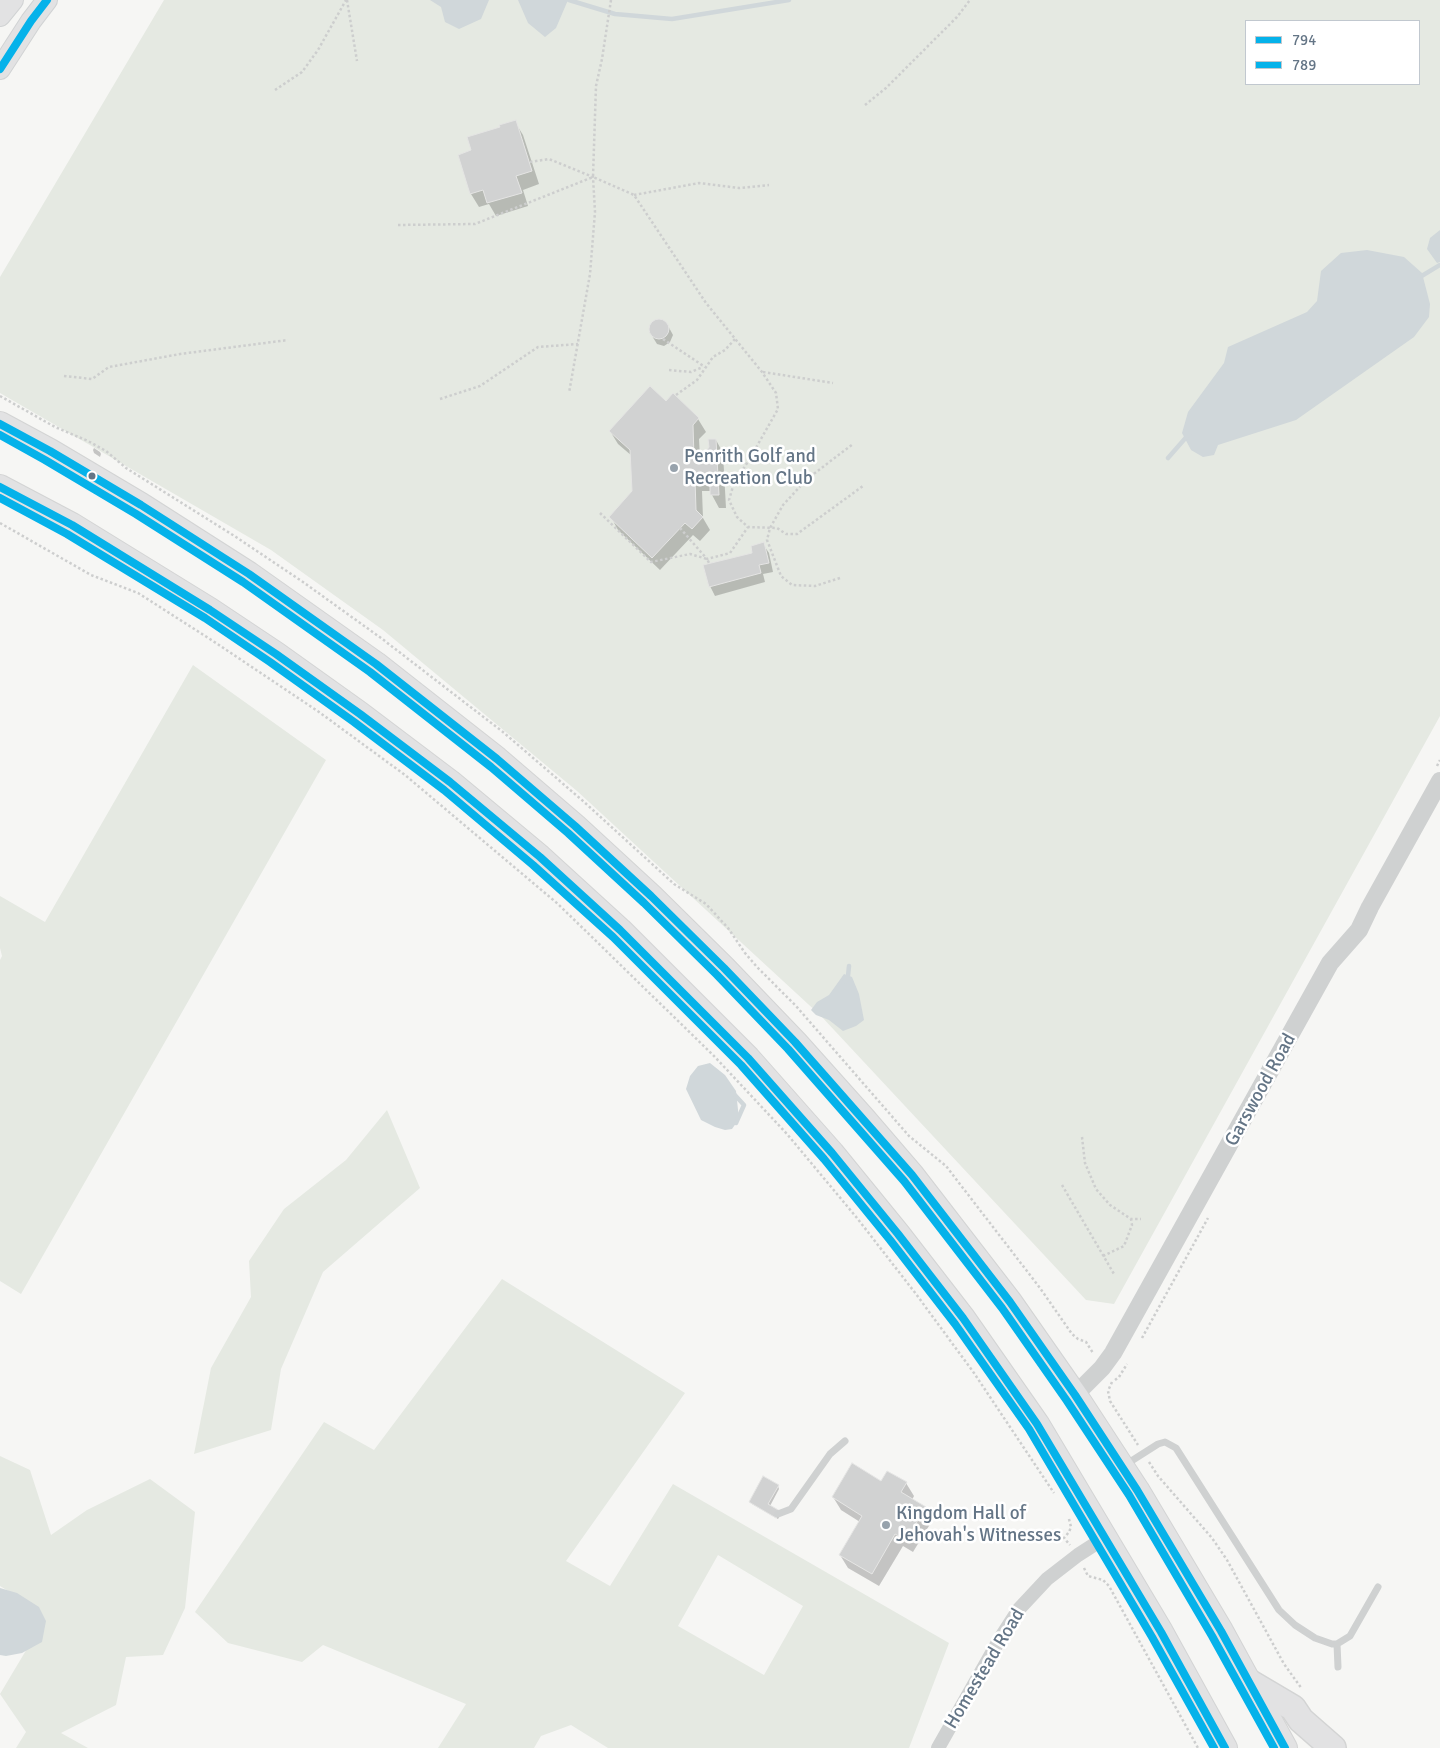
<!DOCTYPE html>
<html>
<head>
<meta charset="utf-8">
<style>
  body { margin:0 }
  #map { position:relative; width:1440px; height:1748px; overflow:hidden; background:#f6f6f4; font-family:Signika,sans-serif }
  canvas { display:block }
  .legend { position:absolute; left:1245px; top:20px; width:175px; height:65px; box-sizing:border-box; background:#fff; border:1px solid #c1c8cf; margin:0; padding:6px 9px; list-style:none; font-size:15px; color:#647586 }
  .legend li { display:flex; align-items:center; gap:10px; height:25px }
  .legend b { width:25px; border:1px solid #c1c8cf }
</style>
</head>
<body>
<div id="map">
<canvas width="1440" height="1748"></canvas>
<ul class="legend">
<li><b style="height:6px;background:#05b2ea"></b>794</li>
<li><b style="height:6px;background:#05b2ea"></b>789</li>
</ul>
</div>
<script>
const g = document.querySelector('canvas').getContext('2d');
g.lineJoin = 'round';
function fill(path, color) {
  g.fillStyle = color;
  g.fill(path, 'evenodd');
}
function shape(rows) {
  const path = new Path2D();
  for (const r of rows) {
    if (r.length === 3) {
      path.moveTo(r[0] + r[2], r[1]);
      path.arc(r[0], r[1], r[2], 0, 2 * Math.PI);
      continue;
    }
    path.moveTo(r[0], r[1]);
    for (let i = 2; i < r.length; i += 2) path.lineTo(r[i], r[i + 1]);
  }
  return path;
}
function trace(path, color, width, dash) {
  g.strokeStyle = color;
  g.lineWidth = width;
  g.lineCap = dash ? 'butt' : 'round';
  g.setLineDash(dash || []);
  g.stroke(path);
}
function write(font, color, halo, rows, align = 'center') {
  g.font = font + ' Signika,sans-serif';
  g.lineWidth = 5;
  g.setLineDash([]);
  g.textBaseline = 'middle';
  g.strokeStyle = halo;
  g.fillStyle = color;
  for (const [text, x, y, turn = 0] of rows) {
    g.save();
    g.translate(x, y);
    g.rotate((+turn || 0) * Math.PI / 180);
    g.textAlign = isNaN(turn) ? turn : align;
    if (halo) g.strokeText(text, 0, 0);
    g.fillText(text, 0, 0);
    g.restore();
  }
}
fill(shape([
  [164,0,1440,0,1440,716,1114,1304,1086,1300,821,1016,577,791,383,630,271,550,0,393,0,277],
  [1246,21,1419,21,1419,84,1246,84],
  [193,665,326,760,21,1294,0,1281,0,960,2,956,0,948,0,896,45,922],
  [387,1110,420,1188,323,1272,281,1369,271,1430,194,1454,211,1368,251,1297,249,1261,284,1209,346,1160],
  [502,1279,685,1393,566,1561,610,1586,673,1484,949,1643,909,1748,608,1748,571,1725,541,1736,534,1748,438,1748,466,1704,323,1645,302,1662,228,1643,195,1612,324,1422,374,1450],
  [718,1555,803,1606,764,1675,678,1626],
  [0,1456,30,1470,51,1535,87,1510,150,1479,195,1512,185,1608,163,1655,126,1657,116,1705,61,1733,88,1748,16,1748,26,1732,0,1694,31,1642,38,1609,0,1586]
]), '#e5e9e2');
fill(shape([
  [430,0,489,0,481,19,459,29,445,22,441,7],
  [518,0,568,0,556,28,545,37,528,23],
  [1440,230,1440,262,1437,263,1427,249,1430,238],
  [1367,250,1404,257,1422,273,1430,304,1429,317,1414,337,1296,420,1218,445,1214,455,1203,457,1191,450,1182,433,1188,412,1224,363,1228,347,1307,312,1317,301,1321,271,1341,253],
  [844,974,852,977,859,994,864,1020,856,1026,843,1031,829,1020,816,1015,811,1010,817,1002,829,995],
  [710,1063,725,1075,736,1091,739,1119,732,1129,725,1130,715,1127,701,1120,686,1089,690,1076,698,1066],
  [0,1588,17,1593,39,1607,46,1621,42,1642,22,1653,6,1656,0,1655]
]), '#d0d7da');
fill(shape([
  [515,122,523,135,539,184,523,190,528,206,496,216,489,204,479,207,471,194,472,151,501,128],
  [658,320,666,322,673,335,670,342,664,346,657,344,649,331,652,324],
  [666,403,698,419,706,432,699,439,700,458,704,458,716,440,723,453,726,508,719,508,712,495,712,491,702,491,703,518,710,530,700,541,693,535,660,570,618,530,611,517,634,492,632,456,618,444,610,431],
  [94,448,100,452,101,454,100,457,94,453,93,450],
  [763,544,769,553,773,572,763,574,765,582,715,596,710,586],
  [888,1472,906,1483,914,1496,912,1500,925,1508,932,1521,913,1552,903,1546,879,1586,848,1568,840,1555,860,1522,841,1510,833,1497,882,1483],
  [778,1486,779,1489,770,1506,781,1514,778,1519,752,1504,750,1502]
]), '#0003');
trace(shape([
  [569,0,615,14,672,19,789,0],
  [1420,277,1440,265],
  [1168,458,1189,434],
  [845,981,848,976,849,966],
  [733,1093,744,1105,736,1123]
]), '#d0d7da', 4.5);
const building = shape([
  [516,120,532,171,516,176,522,193,487,203,483,190,470,194,458,155,471,150,467,137,500,127,499,125,516,120],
  [659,329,10],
  [650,386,666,401,673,393,699,418,693,425,694,457,703,456,709,447,708,439,716,439,719,495,710,495,710,487,704,478,695,479,696,510,703,517,692,529,685,523,652,558,609,517,632,491,630,450,609,431,650,386],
  [764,542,769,563,759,565,761,573,709,587,703,565,752,553,751,546,764,542],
  [852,1463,881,1481,887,1471,907,1482,901,1492,926,1507,906,1540,895,1534,872,1574,839,1555,862,1516,832,1497,852,1463],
  [763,1476,779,1485,768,1504,780,1511,776,1518,749,1502,763,1476]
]);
fill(building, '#d1d2d2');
trace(building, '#e5e5e4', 1);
const secondary = shape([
  [0,16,13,0],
  [0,69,31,21,47,0]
]);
const trunk = shape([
  [0,424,50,451,141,505,249,574,376,664,497,759,575,826,651,896,724,968,795,1042,863,1118,912,1175,1010,1302,1075,1395,1137,1490,1221,1631,1285,1748],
  [0,487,72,525,210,610,276,654,360,714,450,782,540,857,620,930,748,1058,832,1153,898,1234,963,1318,1037,1424,1161,1632,1225,1748]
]);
const motorway = shape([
  [1249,1682,1293,1708,1301,1720,1333,1748]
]);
trace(secondary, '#d1d3d4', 22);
trace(trunk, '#d3d4d4', 26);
trace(motorway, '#d3d4d4', 28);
trace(shape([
  [347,0,357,61],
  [611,0,602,59,596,86,593,177,634,195,706,303,762,372,776,393,778,409,749,460,734,483,729,500,737,517,748,527,777,528,786,534,797,534,863,486],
  [275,90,302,72,318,50,346,0],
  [865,105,886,88,957,17,970,0],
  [530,162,549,159,593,177,595,212,590,274,569,393],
  [634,195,699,183,739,188,769,185],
  [398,225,475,224,593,177],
  [663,339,705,367],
  [669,370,691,372,703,367],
  [763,372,833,383],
  [64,376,92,379,109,367,180,354,288,340],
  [676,395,697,380,713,357,725,350,735,339],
  [0,396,55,427,88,441,106,451,126,468,236,537,303,582,381,638,503,732,583,801,674,884,706,904,728,928,745,953,757,967,796,1006,909,1136,946,1166,1040,1288,1072,1334,1078,1339,1086,1342,1093,1353],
  [440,399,480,386,538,347,578,344],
  [600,513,651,562,690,554,707,559,709,563],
  [0,523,91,575,138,593,213,641,319,712,405,775,558,904,714,1056,787,1134,857,1218,916,1294,974,1373,1054,1493],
  [680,528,707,559,730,553,748,527],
  [840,578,815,586,792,585,781,576,767,540,770,528,783,505,807,479,853,444],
  [1437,766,1440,760],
  [1082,1137,1085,1163,1096,1189,1110,1205,1131,1219,1141,1219],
  [1062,1185,1114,1274],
  [1103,1256,1124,1246,1132,1225,1131,1219],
  [1142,1338,1208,1218],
  [1115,1380,1119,1377,1127,1364],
  [1112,1382,1108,1391,1110,1401,1138,1445],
  [1149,1462,1158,1476,1212,1538,1227,1560,1284,1664,1302,1689],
  [1069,1519,1071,1527,1069,1532,1064,1538,1070,1545],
  [1084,1568,1088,1576,1103,1580,1109,1586,1198,1748]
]), '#cdcece', 2.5, [2.5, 2.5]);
trace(shape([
  [1125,1465,1158,1444,1165,1442,1176,1448,1279,1610,1295,1625,1315,1638,1332,1644,1337,1644,1350,1636,1378,1587],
  [778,1514,791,1509,830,1454,845,1441],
  [1337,1644,1338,1667]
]), '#cfd1d1', 7);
trace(shape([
  [938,1748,1001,1637,1019,1609,1047,1579,1078,1555,1106,1537]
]), '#cfd1d1', 14);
trace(shape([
  [1075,1395,1102,1368,1113,1353,1330,963,1359,930,1370,907,1440,781]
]), '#cfd1d1', 18);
trace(secondary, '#e2e2e3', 20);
trace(trunk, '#e2e2e3', 24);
trace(motorway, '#e2e2e3', 25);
trace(shape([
  [0,69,31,21,47,0],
  [0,424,50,451,141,505,249,574,376,664,497,759,575,826,651,896,724,968,795,1042,912,1175,1010,1302,1075,1395,1137,1490,1221,1631,1285,1748],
  [0,487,72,525,210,610,276,654,360,714,450,782,540,857,620,930,748,1058,832,1153,898,1234,963,1318,1037,1424,1161,1632,1225,1748]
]), '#05b2ea', 8);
trace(shape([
  [0,435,45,460,136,514,243,582,370,672,491,767,568,833,644,903,717,975,788,1049,904,1181,1002,1308,1067,1401,1129,1495,1212,1636,1274,1748],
  [0,498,67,534,205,618,270,662,354,722,444,790,533,865,613,937,741,1065,824,1159,890,1240,955,1324,1029,1429,1152,1637,1214,1748]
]), '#05b2ea', 8);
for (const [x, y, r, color] of [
  [674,468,5,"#97a2ac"],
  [92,476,4.5,"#647586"],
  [886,1525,5,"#97a2ac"]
]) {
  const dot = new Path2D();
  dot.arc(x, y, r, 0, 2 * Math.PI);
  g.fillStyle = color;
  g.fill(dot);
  trace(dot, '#fff', 2);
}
write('19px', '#647586', '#fff', [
  ["Penrith Golf and",684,457],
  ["Recreation Club",684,479],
  ["Kingdom Hall of",896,1514],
  ["Jehovah's Witnesses",896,1536]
], 'left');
write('19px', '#647586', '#fff', [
  ["Garswood Road",1261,1090,-61],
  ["Homestead Road",985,1669,-59]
]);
</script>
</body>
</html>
